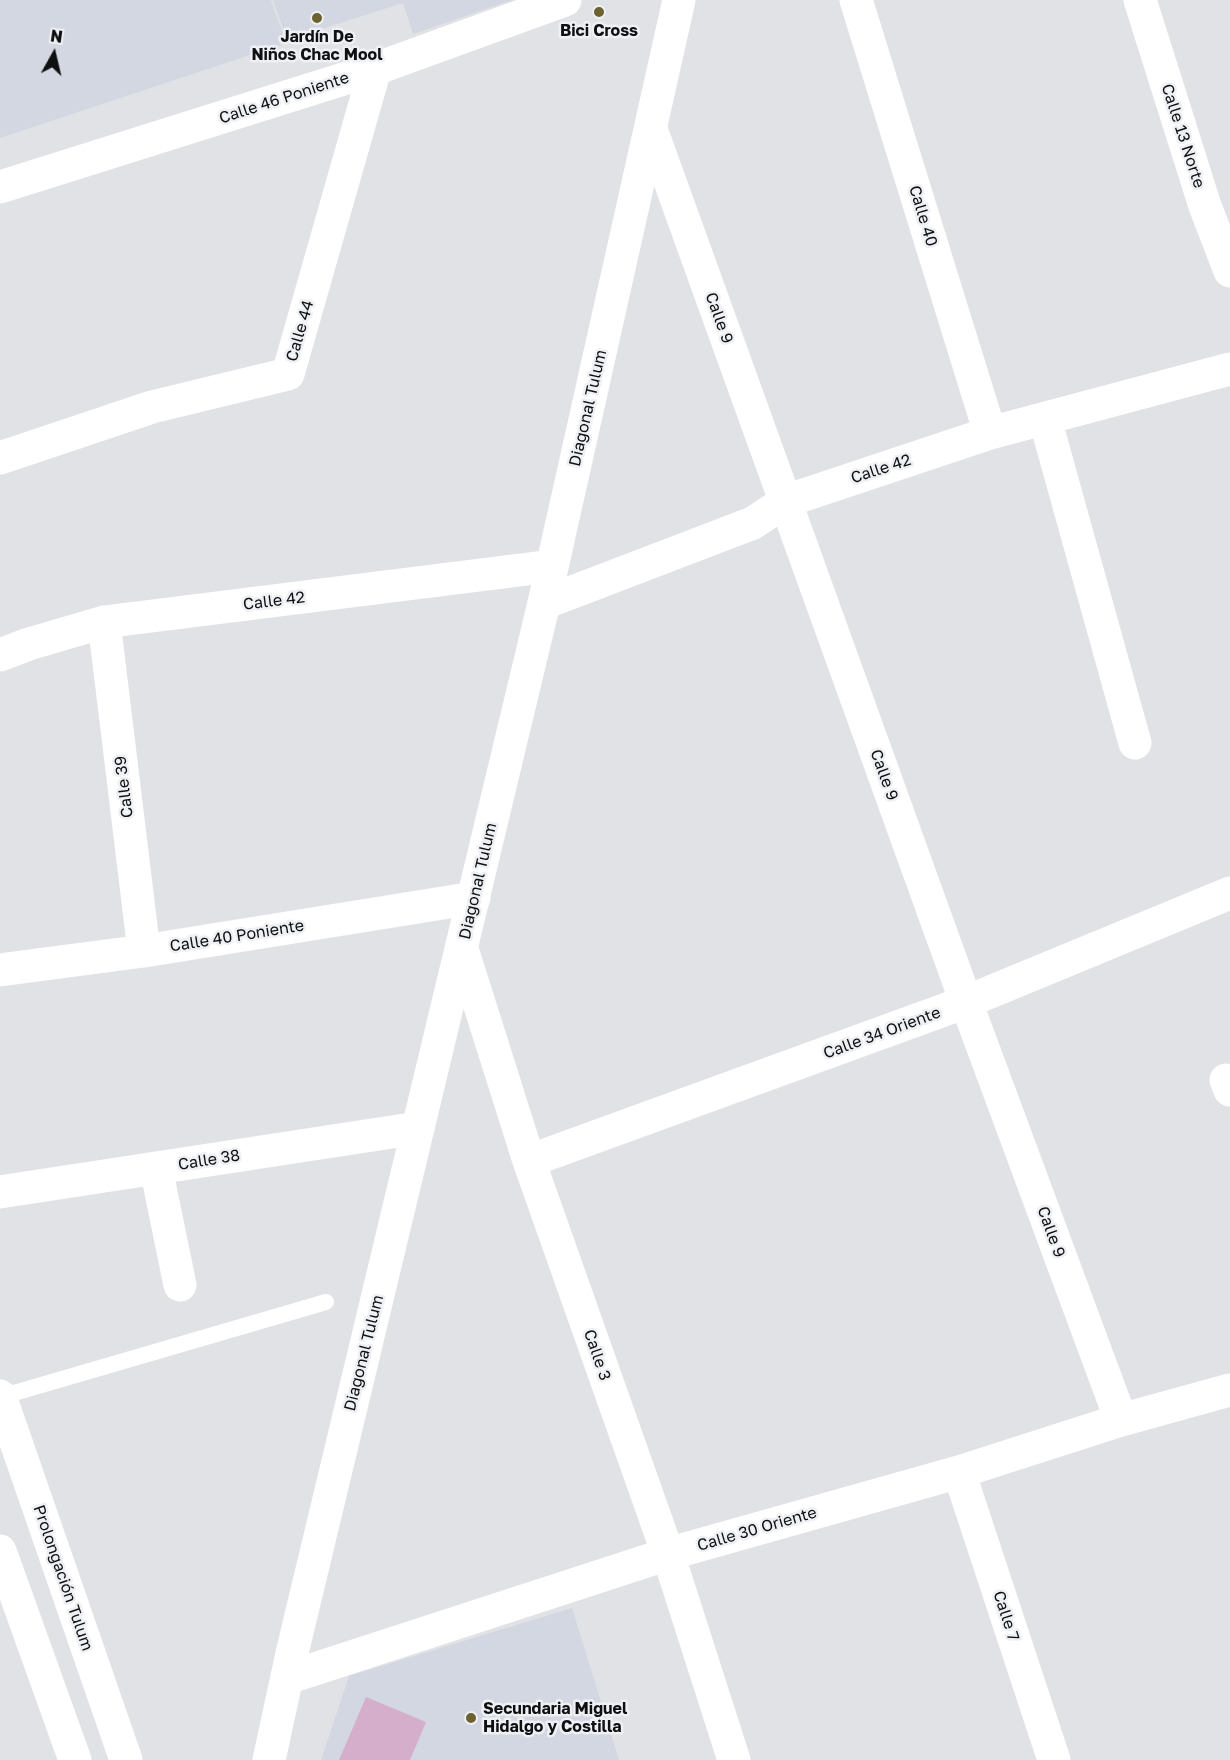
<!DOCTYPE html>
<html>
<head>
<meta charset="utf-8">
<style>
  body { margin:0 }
  #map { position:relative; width:1230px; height:1760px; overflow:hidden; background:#e1e2e6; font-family:"Golos Text",sans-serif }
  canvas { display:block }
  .north { position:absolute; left:24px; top:24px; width:60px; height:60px; -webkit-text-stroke:4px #eef0f4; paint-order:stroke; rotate:8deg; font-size:16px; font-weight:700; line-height:24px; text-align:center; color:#0f1011 }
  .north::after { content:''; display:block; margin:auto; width:21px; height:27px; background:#0f1011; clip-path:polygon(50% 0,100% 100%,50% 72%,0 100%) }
</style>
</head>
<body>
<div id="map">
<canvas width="1230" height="1760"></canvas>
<div class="north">N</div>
</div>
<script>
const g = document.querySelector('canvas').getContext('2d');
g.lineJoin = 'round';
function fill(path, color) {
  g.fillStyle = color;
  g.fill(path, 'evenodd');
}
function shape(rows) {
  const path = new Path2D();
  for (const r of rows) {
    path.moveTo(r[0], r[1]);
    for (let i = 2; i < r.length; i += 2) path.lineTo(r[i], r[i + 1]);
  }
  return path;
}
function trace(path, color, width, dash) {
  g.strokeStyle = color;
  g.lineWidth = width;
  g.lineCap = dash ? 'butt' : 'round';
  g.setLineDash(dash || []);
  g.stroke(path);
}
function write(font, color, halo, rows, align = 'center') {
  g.font = font + ' "Golos Text",sans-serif';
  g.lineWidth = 5;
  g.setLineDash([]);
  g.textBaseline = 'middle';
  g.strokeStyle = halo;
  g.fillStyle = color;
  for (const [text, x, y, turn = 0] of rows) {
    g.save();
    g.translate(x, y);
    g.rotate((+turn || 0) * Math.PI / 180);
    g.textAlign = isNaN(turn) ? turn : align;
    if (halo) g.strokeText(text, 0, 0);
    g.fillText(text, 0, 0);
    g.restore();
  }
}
fill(shape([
  [0,0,271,0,286,43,0,138],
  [273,0,512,0,413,34,403,3,287,40],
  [572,1608,619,1760,321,1760,349,1676]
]), '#d2d7e1');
fill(shape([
  [366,1697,426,1722,410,1760,339,1760]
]), '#d5aecb');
trace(shape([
  [0,1397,326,1302]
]), '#fff', 16);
trace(shape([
  [856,0,990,433],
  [1140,0,1205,206,1230,271],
  [651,129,966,1002,1121,1420],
  [1045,419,1135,743],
  [0,458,152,407,288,374,375,69],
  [544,603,753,523,786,501,990,433,1230,369],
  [104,622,144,951],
  [0,655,29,644,104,622,552,566],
  [462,949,529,1161,668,1554,734,1760],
  [0,970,144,951,474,898],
  [1226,1080,1230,1090],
  [529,1161,966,1002,1230,893],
  [156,1168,180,1285],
  [0,1192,418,1128],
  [959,1472,1054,1760],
  [287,1678,668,1554,959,1472,1121,1420,1230,1390]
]), '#fff', 33);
trace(shape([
  [0,187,375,69,565,0],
  [269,1760,293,1649,544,603,679,0]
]), '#fff', 33);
trace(shape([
  [0,1396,126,1760],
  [0,1551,75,1760]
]), '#fff', 33);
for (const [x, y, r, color] of [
  [599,12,6,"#6b622e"],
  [317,18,6,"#6b622e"],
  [471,1718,6,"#6b622e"]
]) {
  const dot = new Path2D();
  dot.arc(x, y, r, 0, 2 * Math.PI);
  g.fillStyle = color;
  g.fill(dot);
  trace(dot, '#eef0f4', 2);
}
write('bold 16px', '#0f1011', '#eef0f4', [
  ["Bici Cross",599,31],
  ["Jardín De",317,37],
  ["Niños Chac Mool",317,55],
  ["Secundaria Miguel",483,1709,"left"],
  ["Hidalgo y Costilla",483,1727,"left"]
]);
write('16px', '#0f1011', '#eef0f4', [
  ["Calle 46 Poniente",284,98,-18],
  ["Calle 13 Norte",1183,136,72],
  ["Calle 40",923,216,73],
  ["Calle 9",719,318,70],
  ["Calle 44",300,331,-74],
  ["Diagonal Tulum",588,408,-77],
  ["Calle 42",881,469,-18],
  ["Calle 42",274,601,-7],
  ["Calle 9",884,775,70],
  ["Calle 39",124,787,-97],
  ["Diagonal Tulum",478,881,-77],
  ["Calle 40 Poniente",237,936,-9],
  ["Calle 34 Oriente",882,1033,-20],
  ["Calle 38",209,1160,-9],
  ["Calle 9",1051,1232,70],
  ["Diagonal Tulum",364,1353,-76],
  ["Calle 3",597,1355,71],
  ["Calle 30 Oriente",757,1529,-16],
  ["Prolongación Tulum",63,1578,71],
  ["Calle 7",1006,1616,72]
]);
</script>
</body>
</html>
